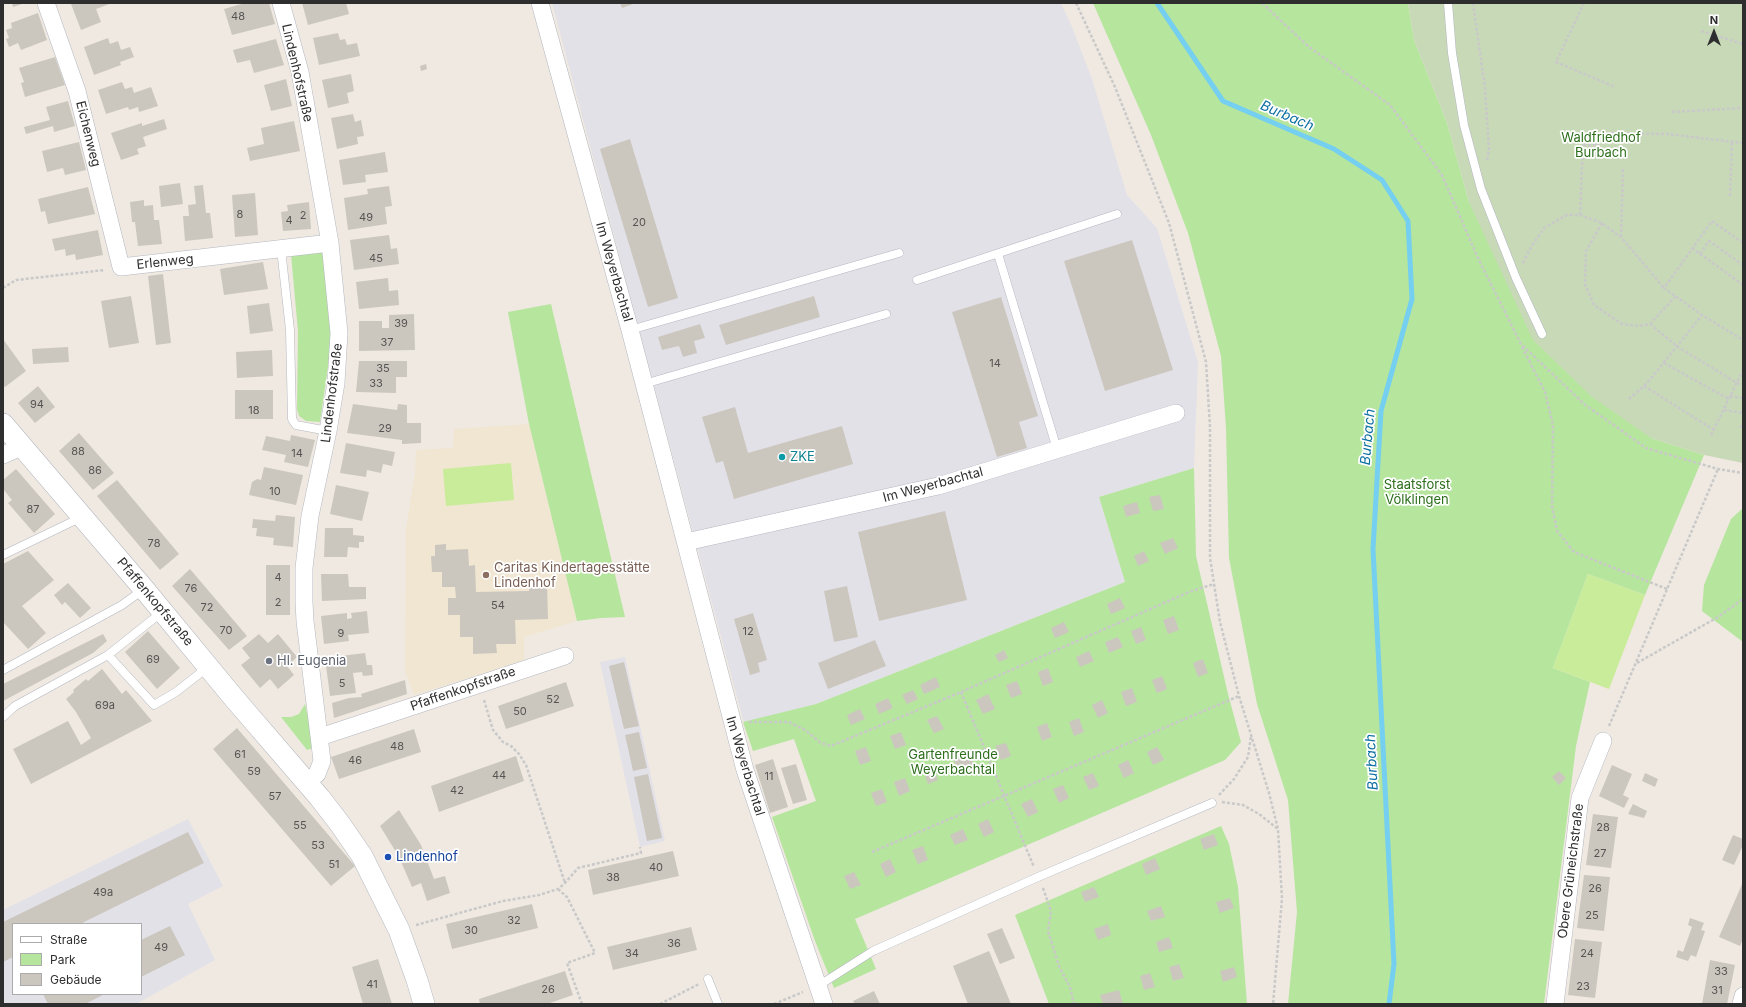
<!DOCTYPE html>
<html>
<head>
<meta charset="utf-8">
<style>
  body { margin:0 }
  #map { position:relative; width:1746px; height:1007px; overflow:hidden; background:#efe9e1; font-family:Inter,sans-serif }
  canvas { display:block }
  .frame { position:absolute; inset:0; border:4px solid #2e2e2e; pointer-events:none }
  .legend { position:absolute; left:12px; top:923px; width:130px; height:72px; box-sizing:border-box; background:#fff; border:1px solid #ababab; margin:0; padding:5px 7px; list-style:none; font-size:12px; color:#2e2e2e }
  .legend li { display:flex; align-items:center; gap:8px; height:20px }
  .legend b { width:20px; border:1px solid #ababab }
  .north { position:absolute; left:1694px; top:12px; width:40px; height:40px; -webkit-text-stroke:3px #fff; paint-order:stroke; rotate:0deg; font-size:11px; font-weight:700; line-height:16px; text-align:center; color:#2e2e2e }
  .north::after { content:''; display:block; margin:auto; width:14px; height:18px; background:#2e2e2e; clip-path:polygon(50% 0,100% 100%,50% 72%,0 100%) }
</style>
</head>
<body>
<div id="map">
<canvas width="1746" height="1007"></canvas>
<div class="frame"></div>
<ul class="legend">
<li><b style="height:5px;background:#fff"></b>Straße</li>
<li><b style="height:11px;background:#b6e59e"></b>Park</li>
<li><b style="height:11px;background:#cbc7bf"></b>Gebäude</li>
</ul>
<div class="north">N</div>
</div>
<script>
const g = document.querySelector('canvas').getContext('2d');
g.lineJoin = 'round';
function fill(path, color) {
  g.fillStyle = color;
  g.fill(path, 'evenodd');
}
function shape(rows) {
  const path = new Path2D();
  for (const r of rows) {
    path.moveTo(r[0], r[1]);
    for (let i = 2; i < r.length; i += 2) path.lineTo(r[i], r[i + 1]);
  }
  return path;
}
function trace(path, color, width, dash) {
  g.strokeStyle = color;
  g.lineWidth = width;
  g.lineCap = dash ? 'butt' : 'round';
  g.setLineDash(dash || []);
  g.stroke(path);
}
function write(font, color, halo, rows, align = 'center') {
  g.font = font + ' Inter,sans-serif';
  g.lineWidth = 3.5;
  g.setLineDash([]);
  g.textBaseline = 'middle';
  g.strokeStyle = halo;
  g.fillStyle = color;
  for (const [text, x, y, turn = 0] of rows) {
    g.save();
    g.translate(x, y);
    g.rotate((+turn || 0) * Math.PI / 180);
    g.textAlign = isNaN(turn) ? turn : align;
    if (halo) g.strokeText(text, 0, 0);
    g.fillText(text, 0, 0);
    g.restore();
  }
}
fill(shape([
  [552,3,1061,3,1072,27,1092,79,1127,195,1157,228,1198,362,1194,468,1099,497,1125,582,816,704,744,723],
  [625,657,665,841,640,847,600,662],
  [188,819,223,886,188,904,215,960,136,1004,3,1004,3,910],
  [13,924,141,924,141,994,13,994]
]), '#e3e1e8');
fill(shape([
  [529,424,577,621,524,637,524,660,414,695,405,671,406,529,415,473,416,450,453,448,454,429]
]), '#f0e6d1');
fill(shape([
  [1093,3,1408,3,1414,40,1447,123,1469,202,1651,438,1704,455,1645,595,1588,574,1553,668,1590,682,1576,746,1544,1004,1288,1004,1297,912,1288,800,1257,704,1229,558,1226,428,1221,356,1188,233,1151,135],
  [323,251,329,305,331,346,320,422,306,421,299,416,297,409,298,331,291,254],
  [551,304,625,617,601,618,577,621,529,424,508,312],
  [1194,468,1196,556,1228,694,1241,742,1225,760,855,919,876,969,834,988,815,941,772,817,816,801,794,739,753,751,743,722,816,704,1125,582,1099,497],
  [1743,508,1743,642,1702,611,1704,585,1731,519],
  [305,704,315,747,307,750,281,717,291,717,299,714],
  [1221,826,1229,844,1238,887,1247,1004,1049,1004,1015,915]
]), '#b6e59e');
fill(shape([
  [1408,3,1743,3,1743,463,1704,455,1651,438,1592,397,1533,340,1469,202,1447,123,1414,40]
]), '#c8d9b8');
fill(shape([
  [511,463,514,500,446,506,443,469],
  [1588,574,1645,595,1609,689,1553,668]
]), '#c9ec9a');
trace(shape([
  [1157,3,1223,101,1334,149,1382,180,1408,221,1412,299,1381,411,1373,549,1394,964,1389,1004]
]), '#75cff0', 5);
fill(shape([
  [12,3,25,3,13,7],
  [74,3,112,3,96,9,101,22,81,30,71,4],
  [245,3,269,3,275,24,232,35,224,9],
  [302,3,346,3,349,14,308,25],
  [620,3,636,3,622,8],
  [38,13,47,40,21,50,18,43,9,47,6,39,9,38,6,30,12,28,11,23],
  [338,33,340,40,345,39,347,45,357,43,360,56,319,65,313,38],
  [108,38,110,44,118,41,121,50,130,47,134,57,120,62,121,65,94,75,84,47],
  [276,39,284,65,254,73,250,60,237,63,233,50],
  [55,57,65,85,25,97,21,83,24,82,19,68],
  [426,64,427,69,421,71,420,66],
  [351,74,354,91,347,93,349,103,328,108,322,80],
  [286,79,292,106,271,111,264,85],
  [122,82,125,89,132,87,134,93,151,87,158,106,139,112,138,107,129,110,128,107,106,114,98,90],
  [68,101,75,126,54,132,53,126,26,134,24,127,50,120,46,107],
  [353,114,355,122,361,120,364,136,357,137,358,144,337,149,331,118],
  [164,119,167,129,143,137,146,146,137,149,139,154,121,160,111,133,142,123,142,126],
  [294,121,300,151,250,161,247,148,264,144,261,128],
  [630,139,678,298,648,307,600,149],
  [79,142,86,170,65,175,63,168,47,172,42,151],
  [385,152,388,172,365,175,366,182,343,185,339,160],
  [180,183,183,204,161,207,159,186],
  [203,185,206,213,210,213,213,238,185,241,183,216,189,216,188,205,196,204,194,186],
  [389,186,392,206,385,207,387,224,348,230,344,198,368,194,367,189],
  [88,187,95,214,48,224,45,211,41,212,38,199],
  [255,193,258,235,235,237,232,195],
  [144,200,144,206,153,205,154,220,159,220,162,244,138,246,135,222,132,222,130,202],
  [309,202,311,229,283,231,281,212,288,211,287,205],
  [98,230,103,255,76,260,75,254,66,256,65,249,55,251,52,239],
  [389,235,391,249,397,248,399,264,354,270,350,240],
  [1132,240,1173,370,1105,391,1064,261],
  [263,262,268,289,224,295,220,269],
  [163,274,171,343,156,345,148,276],
  [388,278,389,291,398,290,399,305,359,309,356,282],
  [131,296,139,343,109,348,101,301],
  [814,296,820,317,726,345,719,325],
  [1001,297,1038,416,1019,422,1027,448,997,457,952,312],
  [269,303,273,331,250,334,247,306],
  [414,314,415,350,359,351,359,321,382,321,382,328,389,328,389,315],
  [700,324,705,338,694,341,697,353,683,357,679,346,662,350,658,337],
  [3,339,26,371,5,387,3,385],
  [68,347,69,362,33,364,32,349],
  [272,350,273,376,237,378,236,352],
  [359,361,407,361,407,377,396,377,396,393,356,392],
  [38,386,55,407,35,423,18,403],
  [235,390,273,390,273,419,235,419],
  [353,404,397,410,398,404,407,405,407,423,421,423,421,443,402,444,402,440,347,433],
  [735,407,748,453,842,426,853,464,734,499,723,461,716,463,702,417],
  [79,433,114,473,93,490,59,451],
  [291,435,315,440,308,467,284,462,286,455,262,450,266,436,290,441],
  [346,443,395,452,392,466,383,464,381,473,367,470,366,477,340,473],
  [264,467,303,475,296,505,249,495,252,482,257,479,261,480],
  [16,469,55,514,34,533,8,503,12,500,3,489,3,480],
  [117,480,179,554,160,570,97,496],
  [336,485,369,492,362,521,330,514],
  [1160,495,1164,509,1153,511,1149,497],
  [1137,502,1140,513,1126,517,1123,506],
  [945,511,967,600,879,621,858,532],
  [276,515,295,517,293,547,273,545,274,538,256,536,257,528,252,528,253,519,275,521],
  [325,528,353,528,353,535,364,536,364,542,359,542,359,548,348,547,347,557,324,557],
  [1173,538,1178,548,1165,554,1160,543],
  [446,544,446,550,468,549,469,566,475,565,476,592,529,591,529,583,547,582,548,619,515,620,516,644,496,644,497,653,473,654,473,637,460,637,460,615,448,615,448,598,456,598,455,587,442,587,442,572,432,572,431,556,435,556,435,545],
  [28,551,54,580,22,606,46,633,28,649,3,622,3,564],
  [1144,551,1149,561,1138,566,1134,556],
  [266,565,290,565,290,615,266,615],
  [190,569,247,636,229,650,172,586],
  [321,574,348,574,349,587,366,587,366,599,322,601],
  [68,583,91,608,80,618,65,602,62,605,54,595],
  [847,586,858,637,834,642,824,591],
  [1120,598,1125,608,1111,614,1107,604],
  [367,611,369,633,348,635,349,641,324,644,321,616,347,613,347,619,352,618,351,613],
  [753,613,767,660,758,663,760,672,750,675,734,619],
  [1174,616,1179,630,1168,634,1163,620],
  [1064,622,1069,632,1055,638,1051,628],
  [1141,627,1146,640,1136,644,1131,631],
  [148,631,180,668,157,689,125,652],
  [103,634,107,641,93,653,3,701,3,684],
  [259,634,268,643,278,634,297,657,287,666,294,675,278,689,270,679,260,688,241,665,250,658,242,648],
  [1118,637,1123,647,1109,653,1105,642],
  [875,640,886,666,828,689,818,663],
  [1004,650,1008,658,999,662,995,655],
  [1089,651,1094,661,1080,667,1076,657],
  [365,653,367,665,372,665,373,675,363,676,362,672,353,673,356,693,330,696,325,658],
  [1203,659,1208,673,1198,677,1193,663],
  [624,662,639,726,624,729,609,666],
  [1048,668,1053,682,1043,686,1038,672],
  [102,669,122,694,126,690,152,721,31,784,13,749,68,721,81,745,91,738,76,712,66,699,74,692,73,690,86,679,88,681],
  [1162,676,1167,689,1157,693,1152,680],
  [936,677,940,687,924,694,920,685],
  [405,680,407,694,334,718,332,703,349,698,362,697,361,694],
  [1017,681,1022,694,1011,698,1006,685],
  [566,682,574,706,506,729,498,706],
  [1132,688,1137,702,1126,706,1121,692],
  [913,690,918,699,907,704,902,695],
  [988,694,995,709,983,714,976,700],
  [888,698,893,708,879,714,875,704],
  [1102,700,1108,713,1098,718,1092,705],
  [860,709,865,719,851,725,847,715],
  [937,716,944,729,934,733,927,720],
  [1079,718,1084,732,1074,736,1069,722],
  [1047,723,1052,737,1042,741,1037,727],
  [237,728,355,866,331,886,213,749],
  [414,729,421,752,339,779,331,757],
  [639,732,647,768,633,771,625,735],
  [901,732,906,745,895,749,890,736],
  [1006,743,1011,756,1001,760,995,746],
  [866,747,871,761,860,765,855,751],
  [1157,747,1164,760,1153,765,1147,752],
  [968,751,974,765,964,769,962,764,956,766,952,757],
  [516,756,524,781,439,812,431,786],
  [773,759,788,807,770,813,755,765],
  [1128,760,1134,773,1124,778,1118,765],
  [796,764,807,800,793,804,781,768],
  [1612,765,1632,774,1623,795,1629,798,1624,808,1599,796],
  [933,767,938,780,928,784,923,771],
  [1559,771,1566,778,1559,785,1552,777],
  [1093,773,1099,786,1089,790,1083,777],
  [1645,773,1658,779,1655,787,1642,781],
  [648,774,662,838,647,841,634,777],
  [905,778,910,791,899,796,894,782],
  [1063,785,1069,798,1059,803,1053,789],
  [882,789,887,802,876,806,871,793],
  [1032,799,1038,812,1028,817,1021,804],
  [1633,804,1647,811,1644,818,1628,814],
  [399,810,421,845,434,879,445,876,450,893,427,901,421,883,412,887,399,857,380,826],
  [1593,814,1618,817,1611,868,1586,865],
  [988,819,994,832,984,837,978,824],
  [963,829,968,840,955,845,950,835],
  [188,832,204,863,80,924,13,924,13,957,3,962,3,922],
  [1214,834,1218,845,1204,850,1200,839],
  [1733,835,1743,839,1743,845,1734,865,1722,860],
  [923,846,928,860,918,864,912,850],
  [673,851,679,876,593,895,588,870],
  [1155,858,1160,869,1146,875,1142,864],
  [890,859,896,872,886,877,880,864],
  [854,872,861,885,850,889,844,876],
  [1584,875,1610,877,1604,931,1577,928],
  [1743,882,1743,939,1740,946,1719,937],
  [1094,887,1099,897,1085,902,1081,892],
  [1230,898,1234,908,1220,913,1216,902],
  [532,904,538,928,452,949,446,924],
  [1161,906,1165,917,1151,921,1147,911],
  [1690,918,1704,923,1701,930,1705,931,1696,957,1691,955,1688,961,1676,957,1678,950,1683,952,1692,927,1688,925],
  [1108,924,1111,935,1098,940,1094,929],
  [170,926,185,955,141,977,141,940],
  [691,927,697,950,613,970,607,947],
  [1002,928,1015,958,1000,964,987,934],
  [1169,937,1173,948,1159,952,1156,942],
  [1575,939,1602,942,1595,998,1568,995],
  [989,951,1011,1004,968,1004,953,966],
  [378,959,392,1004,363,1004,352,967],
  [1710,960,1735,965,1727,1004,1702,1004],
  [1179,964,1184,978,1173,981,1169,967],
  [1234,967,1237,977,1223,982,1220,971],
  [565,971,573,995,547,1004,480,1004,479,999],
  [1150,973,1155,987,1144,990,1140,976],
  [1119,990,1123,1004,1103,1004,1100,995],
  [874,991,880,1004,855,1004,853,1001],
  [43,994,105,994,85,1004,48,1004]
]), '#cbc7bf');
const service = shape([
  [1448,3,1452,53,1464,125,1481,189,1516,278,1542,334],
  [281,249,290,330,292,419,296,425,328,431],
  [998,254,1057,449],
  [917,280,1117,214],
  [630,330,899,253],
  [644,384,886,314],
  [3,555,82,517],
  [108,655,154,705,176,692,208,667],
  [3,670,122,605,144,589],
  [3,717,15,706,108,655,162,612],
  [708,979,718,1004],
  [818,986,873,951,1038,877,1212,803]
]);
const minor = shape([
  [46,3,77,91,121,267,330,243],
  [281,3,300,72,330,243,339,333,336,383,328,431,310,516,304,568,304,602,305,621,322,761,317,774,306,782],
  [540,3,630,330,745,770,824,1004],
  [3,455,21,447],
  [686,542,938,486,1176,413],
  [320,737,565,656],
  [1555,1004,1580,798,1603,741],
  [1741,1004,1743,996]
]);
const tertiary = shape([
  [3,424,144,589,233,697,320,798,340,824,362,856,399,930,417,980,424,1004]
]);
trace(service, '#b4b7c1', 9);
trace(minor, '#b4b7c1', 18);
trace(tertiary, '#b4b7c1', 22);
trace(shape([
  [1076,3,1115,87,1169,223,1206,362,1210,427,1210,558,1220,622,1239,696,1269,793,1278,829,1282,899,1273,1004],
  [1262,3,1309,47,1390,105,1442,175,1477,256,1521,344,1584,404,1646,448,1718,469,1743,473],
  [1473,3,1485,88,1489,149,1487,161],
  [1584,3,1556,62,1615,87],
  [1701,31,1743,44],
  [1672,112,1743,108],
  [1730,196,1732,141],
  [1580,215,1583,145,1598,145,1598,133,1667,134,1743,143],
  [1602,223,1586,251,1585,284,1594,305,1622,324,1639,326,1650,324,1675,297],
  [1621,237,1623,169],
  [1743,243,1712,221,1664,288,1702,315,1743,340],
  [1692,248,1743,285],
  [1700,254,1709,241,1743,265],
  [1523,263,1531,247,1544,228,1567,215,1580,215,1602,223,1621,237,1664,288],
  [3,288,16,280,105,270],
  [1650,324,1678,347,1737,383,1743,384],
  [1522,347,1545,392,1553,425,1552,506,1557,531,1574,552,1667,589],
  [1664,363,1729,399],
  [1644,386,1714,430],
  [1730,396,1743,398],
  [1629,399,1644,386,1653,376,1702,315],
  [1724,410,1743,413],
  [1740,426,1743,427],
  [1711,435,1743,370],
  [1637,663,1718,617,1743,599],
  [961,692,1034,867],
  [484,700,493,730,503,742,511,746,519,754,526,765,565,883],
  [749,722,789,722,805,730,821,743,831,746,961,692,1189,592,1214,584],
  [1609,726,1718,469],
  [1219,795,1234,779,1248,757,1251,736],
  [1222,802,1243,805,1259,814,1278,829],
  [872,852,1239,696],
  [1043,888,1051,911,1048,931,1059,966,1070,987,1074,1004],
  [558,889,567,897,595,953,567,963,582,1004],
  [416,925,503,901,539,895,558,889,565,883,578,868,641,853,640,847],
  [660,1004,699,984],
  [774,1004,803,992]
]), '#c9c9c9', 2.5, [3, 2]);
trace(service, '#fff', 8);
trace(minor, '#fff', 17);
trace(tertiary, '#fff', 21);
for (const [x, y, r, color] of [
  [782,457,4,"#0f9aa8"],
  [486,575,4,"#8d6e63"],
  [269,661,4,"#6b7280"],
  [388,857,4,"#1a4fb4"]
]) {
  const dot = new Path2D();
  dot.arc(x, y, r, 0, 2 * Math.PI);
  g.fillStyle = color;
  g.fill(dot);
  trace(dot, '#fff', 1.5);
}
write('11px', '#555452', null, [
  ["48",238,17],
  ["8",240,215],
  ["2",303,216],
  ["49",366,218],
  ["4",289,221],
  ["20",639,223],
  ["45",376,259],
  ["39",401,324],
  ["37",387,343],
  ["14",995,364],
  ["35",383,369],
  ["33",376,384],
  ["94",37,405],
  ["18",254,411],
  ["29",385,429],
  ["88",78,452],
  ["14",297,454],
  ["86",95,471],
  ["10",275,492],
  ["87",33,510],
  ["78",154,544],
  ["4",278,578],
  ["76",191,589],
  ["2",278,603],
  ["54",498,606],
  ["72",207,608],
  ["70",226,631],
  ["12",748,632],
  ["9",341,634],
  ["69",153,660],
  ["5",342,684],
  ["52",553,700],
  ["69a",105,706],
  ["50",520,712],
  ["48",397,747],
  ["61",240,755],
  ["46",355,761],
  ["59",254,772],
  ["44",499,776],
  ["11",769,777],
  ["42",457,791],
  ["57",275,797],
  ["55",300,826],
  ["28",1603,828],
  ["53",318,846],
  ["27",1600,854],
  ["51",334,865],
  ["40",656,868],
  ["38",613,878],
  ["26",1595,889],
  ["49a",103,893],
  ["25",1592,916],
  ["32",514,921],
  ["30",471,931],
  ["36",674,944],
  ["49",161,948],
  ["34",632,954],
  ["24",1587,954],
  ["33",1721,972],
  ["41",372,985],
  ["23",1583,987],
  ["26",548,990],
  ["31",1717,991]
]);
write('13px', '#2e2e2e', '#fff', [
  ["Lindenhofstraße",297,73,77],
  ["Eichenweg",88,134,76],
  ["Erlenweg",165,262,-6],
  ["Im Weyerbachtal",614,272,74],
  ["Lindenhofstraße",332,393,-83],
  ["Im Weyerbachtal",933,485,-15],
  ["Pfaffenkopfstraße",155,602,50],
  ["Pfaffenkopfstraße",463,689,-19],
  ["Im Weyerbachtal",745,766,73],
  ["Obere Grüneichstraße",1571,871,-83]
]);
write('13px', '#2c6e1b', '#fff', [
  ["Waldfriedhof",1601,138],
  ["Burbach",1601,153],
  ["Staatsforst",1417,485],
  ["Völklingen",1417,500],
  ["Gartenfreunde",953,755],
  ["Weyerbachtal",953,770]
]);
write('13px', '#0d838f', '#fff', [
  ["ZKE",790,457]
], 'left');
write('13px', '#785e54', '#fff', [
  ["Caritas Kindertagesstätte",494,568],
  ["Lindenhof",494,583]
], 'left');
write('13px', '#5b616d', '#fff', [
  ["Hl. Eugenia",277,661]
], 'left');
write('13px', '#164399', '#fff', [
  ["Lindenhof",396,857]
], 'left');
write('italic 14px', '#0d6fa3', '#fff', [
  ["Burbach",1287,116,23],
  ["Burbach",1368,437,-85],
  ["Burbach",1372,762,-93]
]);
</script>
</body>
</html>
